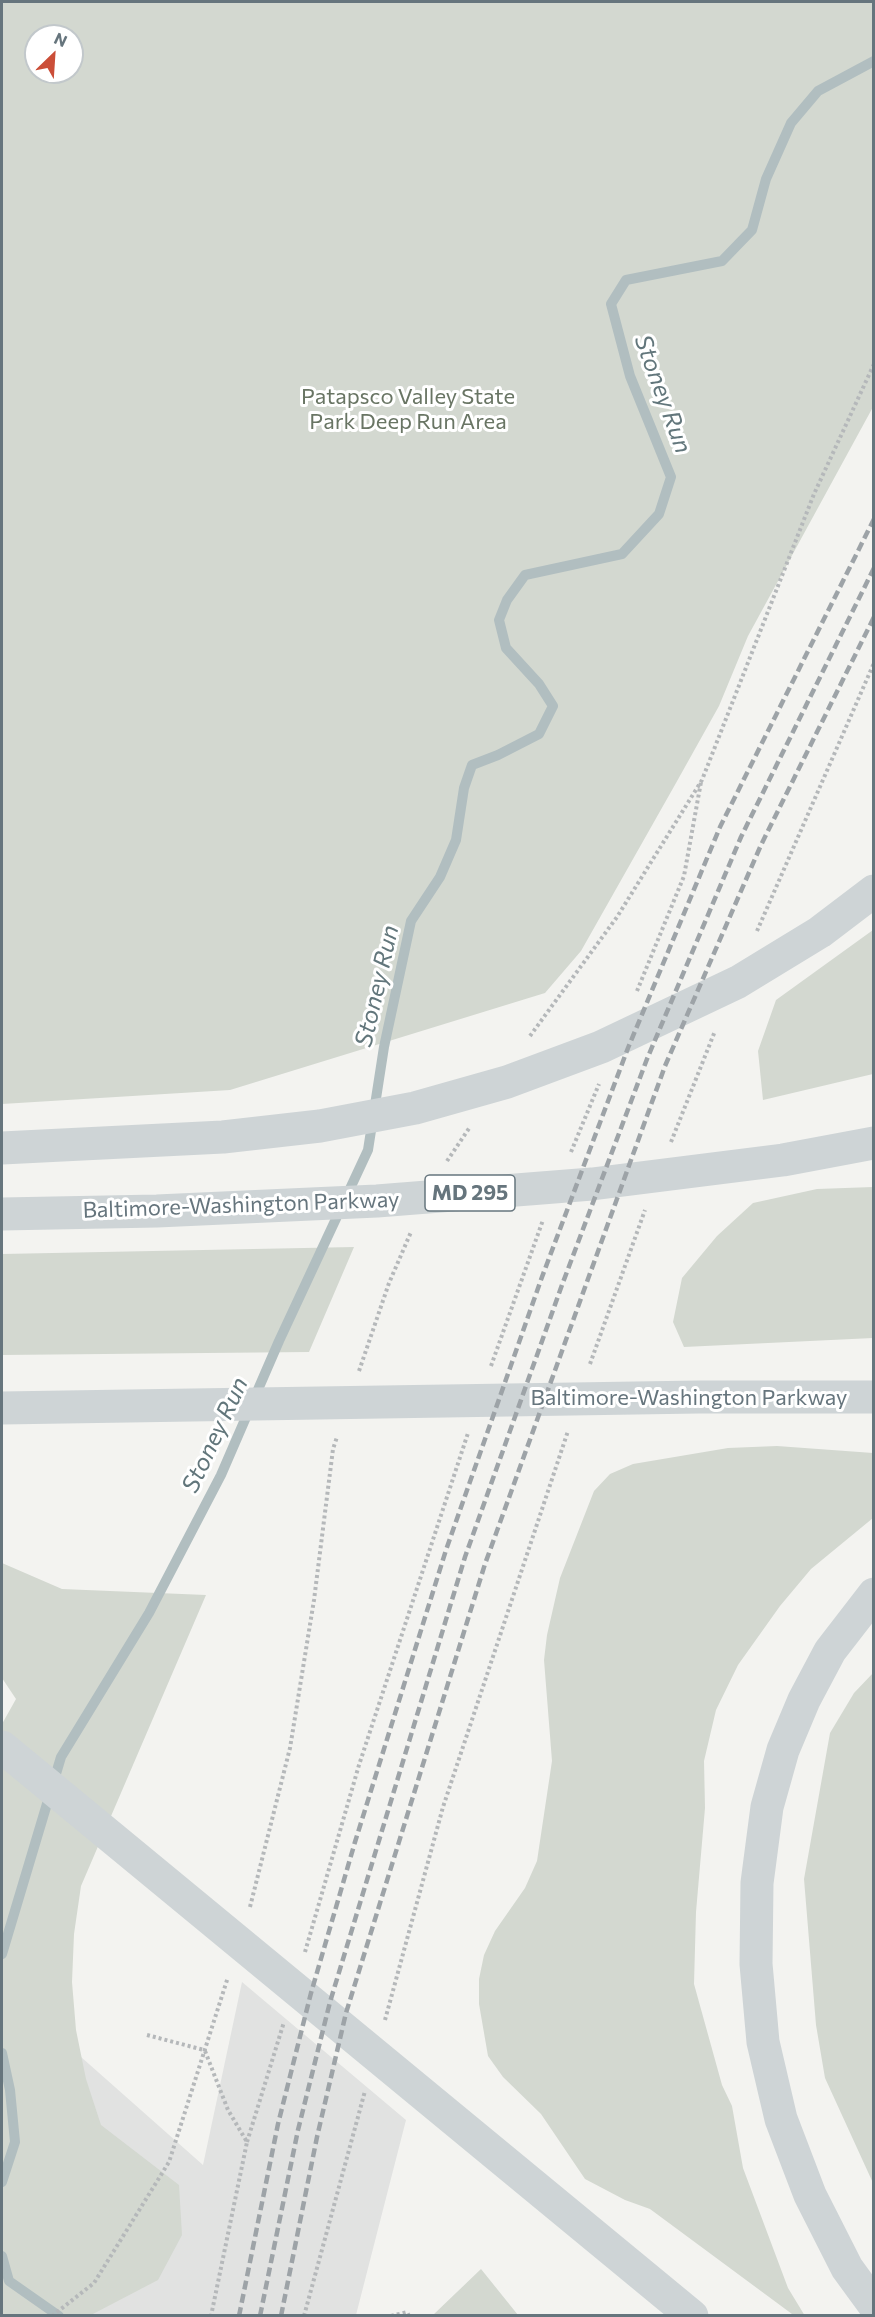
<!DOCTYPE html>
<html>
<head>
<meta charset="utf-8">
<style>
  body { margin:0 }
  #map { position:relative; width:875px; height:2317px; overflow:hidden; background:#f3f3f0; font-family:Commissioner,sans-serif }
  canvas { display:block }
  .frame { position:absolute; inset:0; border:3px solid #66757d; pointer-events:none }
  .north { position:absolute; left:24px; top:24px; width:60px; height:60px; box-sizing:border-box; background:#fff; border:2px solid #c2c8cb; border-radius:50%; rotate:25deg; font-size:16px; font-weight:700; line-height:24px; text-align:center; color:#66757d }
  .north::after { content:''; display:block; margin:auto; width:21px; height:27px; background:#cb4e38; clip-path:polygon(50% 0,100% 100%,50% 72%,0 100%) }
</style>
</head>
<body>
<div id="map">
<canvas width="875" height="2317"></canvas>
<div class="frame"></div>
<div class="north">N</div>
</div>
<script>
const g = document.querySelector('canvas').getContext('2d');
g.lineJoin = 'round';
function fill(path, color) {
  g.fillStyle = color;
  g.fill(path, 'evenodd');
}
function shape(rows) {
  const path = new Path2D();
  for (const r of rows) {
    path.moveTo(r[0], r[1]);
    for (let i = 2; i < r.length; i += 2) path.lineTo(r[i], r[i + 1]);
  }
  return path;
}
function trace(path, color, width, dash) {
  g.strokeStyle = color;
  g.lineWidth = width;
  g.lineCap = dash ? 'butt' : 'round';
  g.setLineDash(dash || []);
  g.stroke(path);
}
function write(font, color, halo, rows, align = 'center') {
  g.font = font + ' Commissioner,sans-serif';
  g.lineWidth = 6;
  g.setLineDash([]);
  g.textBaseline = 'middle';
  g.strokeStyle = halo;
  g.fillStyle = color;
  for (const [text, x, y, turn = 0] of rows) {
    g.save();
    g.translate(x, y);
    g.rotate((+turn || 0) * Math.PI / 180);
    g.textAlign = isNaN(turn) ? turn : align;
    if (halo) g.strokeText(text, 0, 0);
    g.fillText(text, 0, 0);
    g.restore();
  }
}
fill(shape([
  [242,1982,406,2120,356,2315,23,2315,2,1987,203,2165]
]), '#e1e2e1');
fill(shape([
  [2,2,873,2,873,407,748,636,719,706,676,783,581,951,545,993,230,1090,2,1104],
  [36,36,72,36,72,72,36,72],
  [873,930,873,1074,763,1100,758,1051,776,1000],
  [873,1187,873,1338,684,1347,673,1322,682,1278,717,1236,753,1203,817,1189],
  [354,1247,309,1352,2,1355,2,1254],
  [777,1446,873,1453,873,1518,811,1569,780,1606,738,1665,716,1710,704,1761,705,1808,696,1912,694,1984,722,2085,732,2106,743,2168,788,2288,805,2316,792,2314,650,2209,625,2200,585,2179,541,2114,503,2077,488,2056,479,2004,479,1979,484,1955,495,1931,525,1888,537,1861,552,1761,544,1660,547,1635,560,1578,594,1491,610,1474,633,1464,728,1448],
  [2,1563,62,1589,206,1595,81,1886,74,1934,72,1982,76,2030,86,2079,101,2125,179,2185,182,2235,158,2280,91,2315,2,2315,2,1724,16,1699,2,1678],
  [873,1673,873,2183,825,2078,816,2025,804,1879,830,1733,854,1693],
  [481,2269,518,2315,433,2315]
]), '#d3d8d0');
trace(shape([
  [2,1954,61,1757,149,1613,221,1475,279,1341,368,1150,384,1047,411,921,440,877,456,840,464,788,472,765,498,755,539,734,553,706,539,684,506,648,499,620,507,600,525,575,622,554,659,514,671,477,630,376,611,304,626,280,722,261,752,230,766,179,791,123,818,91,874,61],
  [2,2053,10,2090,15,2142,2,2182],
  [2,2256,9,2281,59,2316]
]), '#b1bec0', 10);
trace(shape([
  [757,931,874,663],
  [637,991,684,876,701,782],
  [530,1036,617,917,702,780,814,494,874,364],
  [671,1142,715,1031],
  [571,1152,599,1084],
  [447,1161,470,1127],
  [590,1364,645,1210],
  [491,1366,543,1220],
  [359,1371,389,1283,411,1232],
  [250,1907,290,1748,314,1600,333,1449,337,1437],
  [305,1952,359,1765,468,1433],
  [385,2020,443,1807,568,1431],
  [147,2035,204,2050],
  [205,2051,228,2110,247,2142,211,2316],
  [247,2142,284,2022],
  [52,2316,94,2283,169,2162,228,1977],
  [304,2316,365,2091],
  [391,2316,407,2312,409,2316]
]), '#b5b8ba', 4, [3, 3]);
trace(shape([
  [2,1148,223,1137,320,1126,415,1108,507,1082,601,1047,738,982,820,932,874,891],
  [2,1214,157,1211,377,1201,592,1184,783,1160,874,1143],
  [2,1408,699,1397,874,1397],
  [874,1594,830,1651,804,1700,783,1750,767,1807,757,1883,756,1964,763,2042,781,2119,810,2195,847,2268,874,2305],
  [2,1747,692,2316]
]), '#ced4d6', 33);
trace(shape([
  [239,2316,278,2124,311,1993,355,1842,446,1550,542,1277,628,1048,720,827,874,519],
  [260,2316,298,2130,330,2002,465,1557,562,1285,647,1059,741,837,874,568],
  [281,2316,317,2137,346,2013,485,1564,665,1066,761,845,874,617]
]), '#9da3a7', 4.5, [9, 4.5]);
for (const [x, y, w] of [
  [470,1193,90]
]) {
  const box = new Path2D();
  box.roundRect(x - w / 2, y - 18, w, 36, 4.5);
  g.fillStyle = '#fff';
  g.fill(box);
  trace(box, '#66757d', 1.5);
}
write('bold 21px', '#66757d', null, [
  ["MD 295",470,1193]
]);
write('22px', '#697564', '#fff', [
  ["Patapsco Valley State",408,397],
  ["Park Deep Run Area",408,422]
]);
write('22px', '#66757d', '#fff', [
  ["Baltimore-Washington Parkway",241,1205,-2],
  ["Baltimore-Washington Parkway",689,1398]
]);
write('italic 24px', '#62767b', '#fff', [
  ["Stoney Run",663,394,70],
  ["Stoney Run",377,986,-77],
  ["Stoney Run",215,1435,-65]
]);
</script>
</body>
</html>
